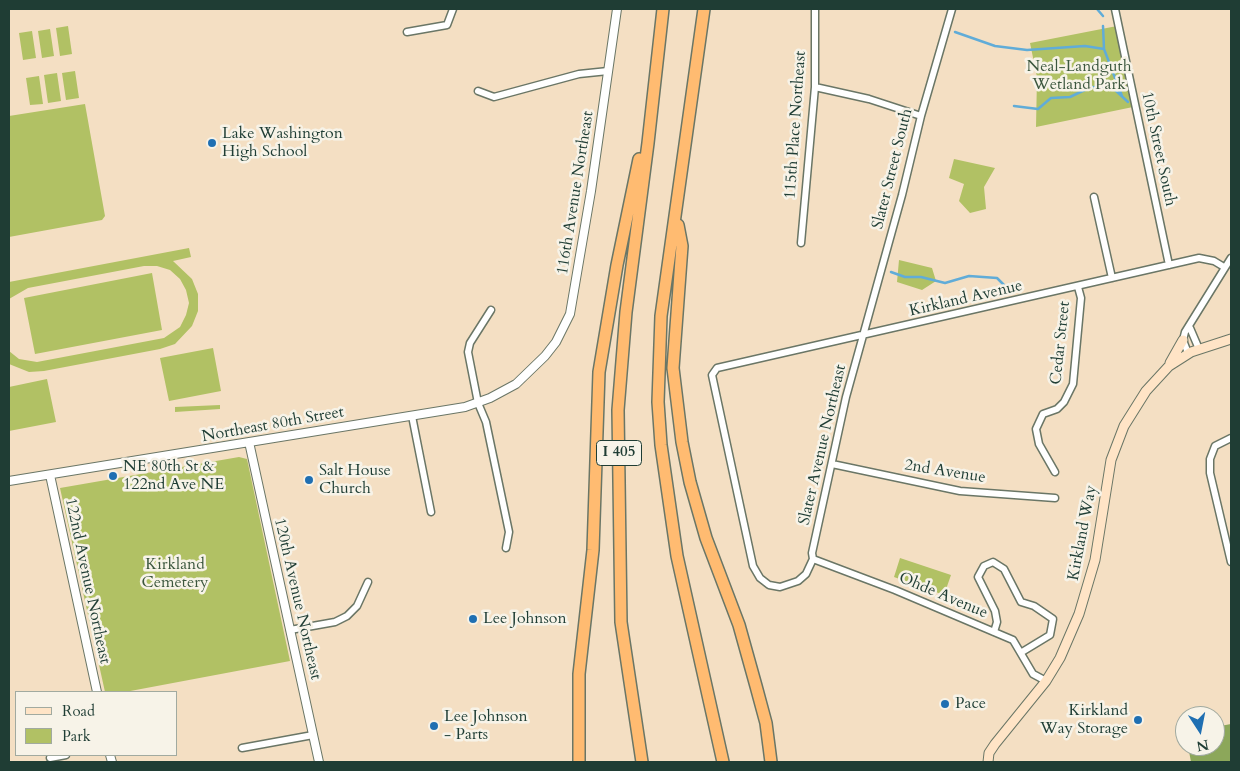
<!DOCTYPE html>
<html>
<head>
<meta charset="utf-8">
<style>
  body { margin:0 }
  #map { position:relative; width:1240px; height:771px; overflow:hidden; background:#f4dfc3; font-family:Cardo,serif }
  canvas { display:block }
  .frame { position:absolute; inset:0; border:10px solid #1f3d34; pointer-events:none }
  .legend { position:absolute; left:15px; top:691px; width:162px; height:65px; box-sizing:border-box; background:#f7f3e8; border:1px solid #a1aaa0; margin:0; padding:6px 9px; list-style:none; font-size:15px; color:#1f3d34 }
  .legend li { display:flex; align-items:center; gap:10px; height:25px }
  .legend b { width:25px; border:1px solid #a1aaa0 }
  .north { position:absolute; left:1175px; top:706px; width:50px; height:50px; box-sizing:border-box; background:#f7f3e8; border:1px solid #a1aaa0; border-radius:50%; rotate:169deg; font-size:14px; font-weight:700; line-height:20px; text-align:center; color:#1f3d34 }
  .north::after { content:''; display:block; margin:auto; width:18px; height:22px; background:#1f6fb2; clip-path:polygon(50% 0,100% 100%,50% 72%,0 100%) }
</style>
</head>
<body>
<div id="map">
<canvas width="1240" height="771"></canvas>
<div class="frame"></div>
<ul class="legend">
<li><b style="height:6px;background:#ffe4c6"></b>Road</li>
<li><b style="height:14px;background:#b1c164"></b>Park</li>
</ul>
<div class="north">N</div>
</div>
<script>
const g = document.querySelector('canvas').getContext('2d');
g.lineJoin = 'round';
function fill(path, color) {
  g.fillStyle = color;
  g.fill(path, 'evenodd');
}
function shape(rows) {
  const path = new Path2D();
  for (const r of rows) {
    path.moveTo(r[0], r[1]);
    for (let i = 2; i < r.length; i += 2) path.lineTo(r[i], r[i + 1]);
  }
  return path;
}
function trace(path, color, width, dash) {
  g.strokeStyle = color;
  g.lineWidth = width;
  g.lineCap = dash ? 'butt' : 'round';
  g.setLineDash(dash || []);
  g.stroke(path);
}
function write(font, color, halo, rows, align = 'center') {
  g.font = font + ' Cardo,serif';
  g.lineWidth = 5;
  g.setLineDash([]);
  g.textBaseline = 'middle';
  g.strokeStyle = halo;
  g.fillStyle = color;
  for (const [text, x, y, turn = 0] of rows) {
    g.save();
    g.translate(x, y);
    g.rotate((+turn || 0) * Math.PI / 180);
    g.textAlign = isNaN(turn) ? turn : align;
    if (halo) g.strokeText(text, 0, 0);
    g.fillText(text, 0, 0);
    g.restore();
  }
}
fill(shape([
  [68,26,72,54,60,56,56,28],
  [1117,26,1133,107,1036,127,1037,77,1030,43],
  [50,29,54,56,42,58,38,31],
  [32,31,36,58,23,60,19,33],
  [75,71,79,98,66,100,62,73],
  [57,73,61,101,48,103,44,75],
  [39,76,43,104,30,105,26,78],
  [85,104,105,216,102,220,9,237,9,116],
  [954,159,995,168,984,187,986,209,970,213,959,201,964,184,949,178],
  [189,248,191,257,173,261,192,279,198,294,198,311,192,326,175,344,160,349,44,371,29,372,9,364,9,351,19,359,37,362,164,338,180,327,186,315,189,303,186,290,180,279,170,270,157,266,144,266,28,288,9,299,9,282],
  [899,260,932,268,936,281,922,290,897,282],
  [152,273,162,330,35,354,24,298],
  [213,348,221,391,169,401,160,358],
  [47,379,56,422,9,431,9,387],
  [220,405,220,409,175,412,175,407],
  [239,457,247,459,290,661,125,692,105,692,60,488],
  [900,558,951,575,944,595,894,577]
]), '#b1c164');
fill(shape([
  [1231,724,1231,762,1191,762,1188,746,1215,746,1215,727]
]), '#8ca75a');
trace(shape([
  [1097,9,1103,16],
  [1103,26,1104,49],
  [955,32,995,46,1027,50,1085,46,1104,49,1122,96],
  [1014,106,1038,109,1051,98,1070,97,1091,87,1113,88,1128,102],
  [891,272,905,277,921,277,945,283,969,276,997,278,1004,285]
]), '#60acd8', 2.5);
const minor = shape([
  [1115,9,1169,265],
  [407,32,447,25,453,9],
  [815,87,869,99,921,116],
  [478,91,494,97,579,74,608,71],
  [1094,197,1112,278],
  [801,243,815,87,815,9],
  [491,310,470,343,468,352,478,403,486,422,509,532,506,548],
  [1190,328,1199,349],
  [1188,353,1183,340,1185,332,1231,258],
  [412,416,431,512],
  [1231,438,1215,446,1210,459,1210,473,1231,562],
  [832,464,960,491,1055,498],
  [1055,472,1039,444,1036,429,1043,414,1057,409,1064,402,1073,384,1081,298,1078,287],
  [813,559,806,574,798,581,780,587,769,585,760,578,753,566,712,375,717,368,1199,258,1214,261,1224,267],
  [813,559,812,553,846,397,902,195,921,116,952,9],
  [813,559,895,590,1013,640,1033,674,1046,681],
  [290,630,335,622,347,616,357,606,368,582],
  [994,632,997,622,995,611,978,577,984,566,993,562,1004,569,1021,602,1034,606,1053,619,1050,635,1022,652],
  [242,748,313,735],
  [50,758,66,755]
]);
const tertiary = shape([
  [249,442,319,762],
  [50,475,97,692],
  [9,481,465,407,490,398,516,384,545,356,556,342,570,314,591,191,617,9],
  [110,755,112,762]
]);
const secondary = shape([
  [1170,363,1183,340],
  [988,762,989,753,995,744,1046,681,1060,658,1079,614,1095,560,1111,460,1124,426,1146,391,1169,366,1191,352,1231,339]
]);
const motorway = shape([
  [704,9,661,316,658,402,661,445,677,556,723,762],
  [678,225,682,246,673,368,682,442,690,482,706,538,739,625,756,686,766,723,771,762],
  [579,762,579,674,593,550,599,372,617,265,639,159],
  [642,762,621,622,618,410,626,312,648,143,663,9]
]);
trace(minor, '#6a7666', 9);
trace(tertiary, '#6a7666', 10);
trace(secondary, '#6a7666', 11);
trace(motorway, '#6a7666', 14);
trace(minor, '#fff', 6);
trace(tertiary, '#fff', 8);
trace(secondary, '#ffe4c6', 9);
trace(motorway, '#ffbb71', 11);
for (const [x, y, r, color] of [
  [212,143,5,"#1f6fb2"],
  [113,476,5,"#1f6fb2"],
  [309,480,5,"#1f6fb2"],
  [473,619,5,"#1f6fb2"],
  [945,704,5,"#1f6fb2"],
  [1138,720,5,"#1f6fb2"],
  [434,726,5,"#1f6fb2"]
]) {
  const dot = new Path2D();
  dot.arc(x, y, r, 0, 2 * Math.PI);
  g.fillStyle = color;
  g.fill(dot);
  trace(dot, '#f7f3e8', 2);
}
for (const [x, y, w] of [
  [619,453,45]
]) {
  const box = new Path2D();
  box.roundRect(x - w / 2, y - 12.5, w, 25, 4);
  g.fillStyle = '#f7f3e8';
  g.fill(box);
  trace(box, '#1f3d34', 1);
}
write('bold 15px', '#1f3d34', null, [
  ["I 405",619,453]
]);
write('16px', '#3c573e', '#f7f3e8', [
  ["Neal-Landguth",1079,67],
  ["Wetland Park",1079,85],
  ["Kirkland",175,565],
  ["Cemetery",175,583]
]);
write('16px', '#1f3d34', '#f7f3e8', [
  ["115th Place Northeast",796,125,-86],
  ["10th Street South",1158,149,78],
  ["Slater Street South",893,169,-76],
  ["116th Avenue Northeast",576,193,-81],
  ["Kirkland Avenue",966,299,-13],
  ["Cedar Street",1061,343,-84],
  ["Northeast 80th Street",273,425,-10],
  ["Slater Avenue Northeast",823,445,-77],
  ["2nd Avenue",945,472,9],
  ["Kirkland Way",1083,533,-79],
  ["122nd Avenue Northeast",87,581,78],
  ["Ohde Avenue",943,596,23],
  ["120th Avenue Northeast",297,599,77]
]);
write('16px', '#1f3d34', '#f7f3e8', [
  ["Lake Washington",222,134],
  ["High School",222,152],
  ["NE 80th St &",123,467],
  ["122nd Ave NE",123,485],
  ["Salt House",319,471],
  ["Church",319,489],
  ["Lee Johnson",483,619],
  ["Pace",955,704],
  ["Kirkland",1128,711,"right"],
  ["Way Storage",1128,729,"right"],
  ["Lee Johnson",444,717],
  ["- Parts",444,735]
], 'left');
</script>
</body>
</html>
